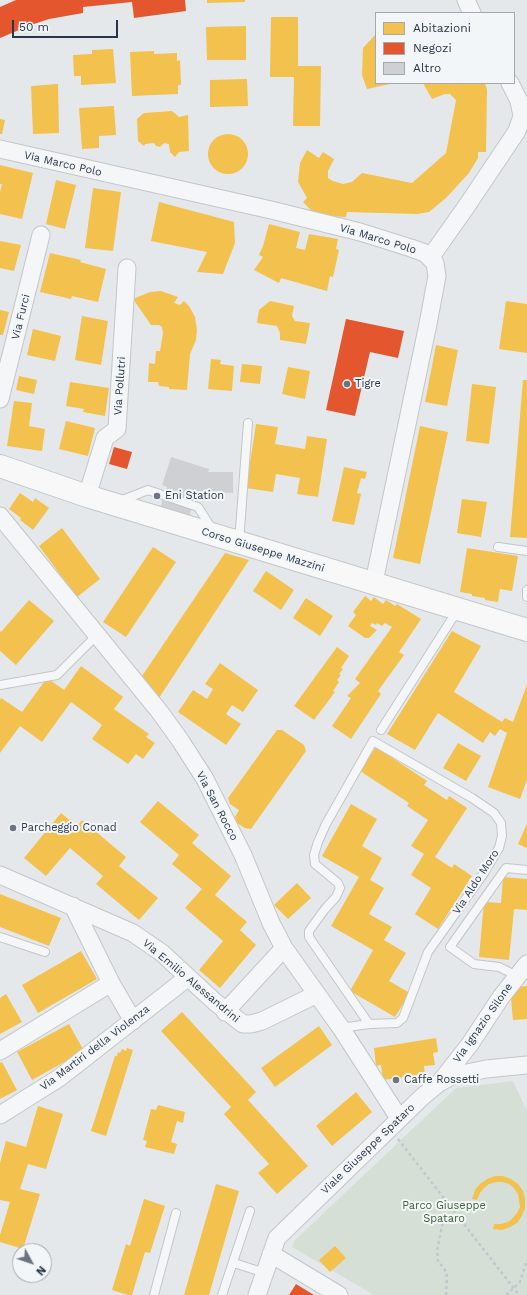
<!DOCTYPE html>
<html>
<head>
<meta charset="utf-8">
<style>
  body { margin:0 }
  #map { position:relative; width:527px; height:1295px; overflow:hidden; background:#e5e8eb; font-family:"Work Sans",sans-serif }
  canvas { display:block }
  .legend { position:absolute; left:375px; top:12px; width:140px; height:72px; box-sizing:border-box; background:#f3f6f9; border:1px solid #a2a9b2; margin:0; padding:5px 7px; list-style:none; font-size:12px; color:#293647 }
  .legend li { display:flex; align-items:center; gap:8px; height:20px }
  .legend b { width:20px; border:1px solid #a2a9b2 }
  .north { position:absolute; left:12px; top:1243px; width:40px; height:40px; box-sizing:border-box; background:#f3f6f9; border:1px solid #a2a9b2; border-radius:50%; rotate:130deg; font-size:11px; font-weight:700; line-height:16px; text-align:center; color:#293647 }
  .north::after { content:''; display:block; margin:auto; width:14px; height:18px; background:#6b7480; clip-path:polygon(50% 0,100% 100%,50% 72%,0 100%) }
  .scale { position:absolute; left:12px; top:20px; width:106px; height:18px; box-sizing:border-box; border:2px solid #293647; border-top:0; padding-left:5px; font-size:12px; line-height:14px; white-space:nowrap; color:#293647; -webkit-text-stroke:3px #f3f6f9; paint-order:stroke }
</style>
</head>
<body>
<div id="map">
<canvas width="527" height="1295"></canvas>
<ul class="legend">
<li><b style="height:11px;background:#f2c14e"></b>Abitazioni</li>
<li><b style="height:11px;background:#e4572e"></b>Negozi</li>
<li><b style="height:11px;background:#ced0d3"></b>Altro</li>
</ul>
<div class="north">N</div>
<div class="scale">50 m</div>
</div>
<script>
const g = document.querySelector('canvas').getContext('2d');
g.lineJoin = 'round';
function fill(path, color) {
  g.fillStyle = color;
  g.fill(path, 'evenodd');
}
function shape(rows) {
  const path = new Path2D();
  for (const r of rows) {
    if (r.length === 3) {
      path.moveTo(r[0] + r[2], r[1]);
      path.arc(r[0], r[1], r[2], 0, 2 * Math.PI);
      continue;
    }
    path.moveTo(r[0], r[1]);
    for (let i = 2; i < r.length; i += 2) path.lineTo(r[i], r[i + 1]);
  }
  return path;
}
function trace(path, color, width, dash) {
  g.strokeStyle = color;
  g.lineWidth = width;
  g.lineCap = dash ? 'butt' : 'round';
  g.setLineDash(dash || []);
  g.stroke(path);
}
function write(font, color, halo, rows, align = 'center') {
  g.font = font + ' "Work Sans",sans-serif';
  g.lineWidth = 4;
  g.setLineDash([]);
  g.textBaseline = 'middle';
  g.strokeStyle = halo;
  g.fillStyle = color;
  for (const [text, x, y, turn = 0] of rows) {
    g.save();
    g.translate(x, y);
    g.rotate((+turn || 0) * Math.PI / 180);
    g.textAlign = isNaN(turn) ? turn : align;
    if (halo) g.strokeText(text, 0, 0);
    g.fillText(text, 0, 0);
    g.restore();
  }
}
fill(shape([
  [513,1081,527,1111,527,1295,374,1295,292,1247,294,1241,456,1088]
]), '#d6dfd6');
fill(shape([
  [207,0,245,0,245,2,207,3],
  [271,17,298,17,298,66,321,66,320,126,293,126,294,77,270,77],
  [246,26,246,60,207,60,206,27],
  [376,34,376,83,389,83,390,84,367,89,362,75,363,48],
  [113,49,116,83,81,85,81,76,74,76,73,55,92,54,92,50],
  [154,51,154,54,177,53,177,61,180,60,181,85,178,85,178,94,132,96,130,52],
  [247,79,248,106,210,107,210,80],
  [423,83,485,83,487,90,486,152,478,152,478,158,469,173,446,198,429,212,417,214,347,212,346,217,328,216,314,213,303,202,307,198,298,182,300,163,307,150,319,158,323,152,334,159,328,171,328,178,333,181,343,184,352,182,362,173,412,183,446,153,456,100,450,94,445,94,432,99],
  [58,84,59,133,33,134,31,86],
  [114,106,116,135,99,136,99,148,82,149,79,108],
  [172,111,179,117,188,115,189,151,179,152,175,157,170,152,169,144,164,143,160,147,156,146,154,143,145,144,144,146,138,141,137,119,144,113],
  [0,119,5,120,2,134,0,134],
  [228,154,20],
  [0,165,33,173,22,219,0,214,0,193,2,184,0,184],
  [56,180,76,185,65,229,46,224],
  [93,188,121,192,113,251,85,248],
  [159,202,234,222,235,243,223,274,197,272,207,252,151,241],
  [269,224,300,232,296,248,305,250,309,234,338,239,336,249,339,250,333,277,330,276,327,291,281,278,279,283,254,270,263,257,259,255,263,246],
  [0,241,21,245,14,271,0,268],
  [50,253,81,260,80,262,106,269,98,302,72,296,71,299,40,292],
  [161,291,178,297,174,303,180,305,184,301,189,306,195,317,197,330,196,340,190,354,187,390,169,389,169,387,159,386,158,382,148,382,149,363,155,364,156,351,160,351,163,333,162,327,159,325,151,325,133,299,150,292],
  [270,301,294,306,292,316,295,321,310,323,306,344,280,340,280,333,277,326,257,323,259,310],
  [506,301,527,304,527,353,499,349],
  [0,310,9,312,3,335,0,335],
  [82,316,108,321,101,365,75,360],
  [33,329,61,336,55,361,27,355],
  [436,345,458,350,447,406,425,402],
  [211,359,221,360,220,364,234,366,232,391,208,389],
  [242,364,262,366,260,384,240,382],
  [288,367,310,371,305,399,282,394],
  [19,376,37,380,34,394,16,390],
  [523,380,527,380,527,538,510,537],
  [70,382,109,388,105,416,83,412,84,409,66,406],
  [472,384,496,387,489,444,466,441],
  [14,401,32,403,29,426,45,429,42,451,7,446],
  [66,421,95,428,88,456,59,449],
  [256,424,278,427,275,444,305,449,307,436,327,439,318,497,297,494,300,478,276,474,273,492,246,488],
  [420,426,448,432,420,564,393,558],
  [344,467,367,472,365,479,361,478,357,493,361,494,354,525,332,521],
  [20,493,33,502,35,498,49,508,33,530,20,520,21,518,9,509],
  [462,499,487,502,481,537,457,533],
  [62,528,100,579,77,597,39,546],
  [153,547,176,562,126,637,103,622],
  [467,548,518,556,512,591,500,589,498,602,485,600,485,598,472,596,472,594,460,592],
  [225,553,249,560,159,698,142,676],
  [266,571,294,590,281,610,253,591],
  [365,596,371,601,374,597,383,604,386,600,395,606,397,604,421,619,399,652,404,655,378,691,381,694,351,739,332,726,351,698,347,696,360,683,355,679,392,627,385,623,382,626,377,623,376,625,372,623,370,626,377,630,369,638,365,638,348,626,356,615,353,612],
  [306,598,333,616,320,636,293,618],
  [29,600,54,621,16,665,0,651,0,631,1,632],
  [452,631,481,646,454,692,502,722,505,718,513,722,527,685,527,780,520,799,488,787,507,733,500,729,495,736,490,732,483,743,438,713,415,750,387,734],
  [337,647,349,656,341,668,343,669,339,674,341,675,337,680,339,682,333,691,335,692,314,720,294,706],
  [220,663,258,690,243,712,232,705,226,714,241,724,226,745,178,712,193,690,207,699,213,689,205,684],
  [81,666,123,697,114,709,149,734,146,737,155,743,143,759,136,754,128,764,92,739,102,725,71,702,42,742,20,726,0,753,0,700,1,698,22,712,47,678,64,690],
  [277,730,282,730,304,745,306,751,251,829,245,828,237,823,235,817,239,810,230,804,228,798],
  [458,743,481,756,466,781,443,768],
  [376,747,427,781,424,785,447,800,449,796,467,808,435,857,452,868,454,864,472,876,438,929,415,914,431,888,411,875,424,854,411,846,428,820,407,806,409,803,360,771],
  [158,801,199,835,192,843,231,876,215,895,247,922,240,930,256,945,220,988,199,970,223,941,185,908,202,889,172,864,179,855,140,822],
  [351,804,377,819,362,846,382,858,370,880,384,888,369,914,392,927,384,940,406,953,389,981,410,993,395,1017,350,991,373,950,331,926,359,877,322,856],
  [61,813,77,826,82,820,126,857,119,866,158,898,139,920,96,884,103,876,70,848,46,876,24,858],
  [527,824,527,848,518,844],
  [503,877,527,879,527,910,514,909,509,960,479,957,484,902,501,903],
  [297,883,311,898,288,919,274,905],
  [0,894,61,918,49,946,0,927],
  [81,951,97,979,38,1013,22,985],
  [527,986,527,1019,513,1020,510,988],
  [6,994,22,1022,0,1034,0,998],
  [182,1012,256,1092,248,1100,308,1166,277,1194,258,1173,269,1164,224,1114,231,1107,161,1031],
  [69,1024,84,1051,32,1080,17,1052],
  [319,1026,332,1045,275,1087,261,1068],
  [436,1038,438,1052,433,1053,435,1065,424,1066,425,1074,383,1080,381,1065,376,1066,374,1048],
  [127,1048,133,1050,106,1136,91,1131,115,1056,117,1056,118,1052,120,1053,122,1049,126,1051],
  [2,1062,17,1090,0,1099,0,1063],
  [356,1092,372,1112,332,1146,316,1126],
  [158,1105,185,1112,183,1123,177,1121,171,1142,177,1144,174,1154,145,1147,147,1141,143,1140,151,1109,156,1110],
  [38,1106,63,1114,46,1169,28,1164,20,1189,40,1194,23,1249,0,1242,0,1235,10,1202,0,1200,0,1163,6,1141,26,1147],
  [495,1176,503,1176,511,1179,518,1184,523,1191,525,1199,525,1208,522,1216,517,1223,510,1227,502,1230,493,1229,494,1224,501,1224,508,1222,513,1218,517,1213,520,1207,518,1194,514,1188,509,1184,502,1182,496,1182,489,1184,484,1188,480,1193,477,1200,472,1199,475,1190,480,1184,487,1179],
  [216,1184,239,1191,209,1295,184,1295],
  [144,1199,165,1206,150,1253,145,1252,132,1295,128,1295,112,1290,126,1244,130,1246],
  [335,1246,346,1258,330,1272,319,1260]
]), '#f2c14e');
fill(shape([
  [16,0,185,0,186,11,134,18,132,2,83,7,83,13,49,19,31,25,0,38,0,7],
  [346,319,404,331,398,358,370,352,355,416,326,410],
  [114,447,132,452,127,469,109,464],
  [296,1284,314,1295,289,1295]
]), '#e4572e');
fill(shape([
  [171,457,209,469,208,472,233,472,233,493,201,492,200,497,196,495,189,517,160,508,167,487,162,485]
]), '#ced0d3');
const service = shape([
  [120,501,148,490,198,507,212,529],
  [239,542,248,423],
  [498,547,527,551],
  [527,590,527,597],
  [0,685,57,675,97,635],
  [381,730,457,611],
  [0,937,45,952],
  [515,977,509,972,499,967,474,964,450,947,506,868,527,870],
  [341,1028,369,1024,397,1023,403,1018,428,952,484,873,499,848,502,836,501,823,494,813,472,798,373,741,326,824,318,842,314,855,315,864,338,883,340,888,336,897,325,909,309,931,309,937,369,1024],
  [234,1263,265,1273],
  [154,1295,176,1213],
  [222,1295,250,1211]
]);
const minor = shape([
  [466,0,472,13],
  [0,149,271,210,360,232,411,248,425,253,435,263,437,276,428,324,374,582],
  [430,258,466,207,517,131,522,116,519,101,510,83],
  [0,399,41,235],
  [87,496,105,438,117,429,127,268],
  [0,516,159,711,180,740,205,779,243,855,271,923,284,948,341,1028,399,1118],
  [0,875,133,933,162,953,215,1002,243,1024,251,1024,262,1021,317,994],
  [73,906,111,983,133,1021],
  [225,1012,284,948],
  [0,1051,111,983],
  [441,1081,470,1044,501,997,527,964],
  [0,1115,59,1078,187,978],
  [271,1254,339,1295],
  [257,1295,277,1238,422,1097,439,1083,452,1076,486,1069,527,1065]
]);
const secondary = shape([
  [0,466,87,496,527,630]
]);
trace(service, '#c3c6c9', 10);
trace(minor, '#c3c6c9', 19);
trace(secondary, '#c3c6c9', 24);
trace(shape([
  [398,1139,519,1295],
  [446,1295,447,1276,445,1270,438,1261,437,1250,447,1203],
  [506,1295,520,1282,527,1260]
]), '#c3c6ca', 2.5, [3, 3]);
trace(service, '#f5f6f7', 8);
trace(minor, '#f5f6f7', 17);
trace(secondary, '#f8f8f9', 22);
for (const [x, y, r, color] of [
  [347,384,4,"#6b7480"],
  [157,496,4,"#6b7480"],
  [13,828,4,"#6b7480"],
  [396,1080,4,"#6b7480"]
]) {
  const dot = new Path2D();
  dot.arc(x, y, r, 0, 2 * Math.PI);
  g.fillStyle = color;
  g.fill(dot);
  trace(dot, '#f3f6f9', 1.5);
}
write('11px', '#293647', '#f3f6f9', [
  ["Via Marco Polo",63,164,13],
  ["Via Marco Polo",378,239,17],
  ["Via Furci",21,317,-76],
  ["Via Pollutri",120,386,-86],
  ["Corso Giuseppe Mazzini",263,550,17],
  ["Via San Rocco",217,806,62],
  ["Via Aldo Moro",476,882,-57],
  ["Via Emilio Alessandrini",191,981,40],
  ["Via Ignazio Silone",483,1023,-55],
  ["Via Martiri della Violenza",95,1048,-37],
  ["Viale Giuseppe Spataro",368,1149,-44]
]);
write('11px', '#293647', '#f3f6f9', [
  ["Tigre",355,384],
  ["Eni Station",165,496],
  ["Parcheggio Conad",21,828],
  ["Caffe Rossetti",404,1080]
], 'left');
write('11px', '#416435', '#f3f6f9', [
  ["Parco Giuseppe",444,1206],
  ["Spataro",444,1219]
]);
</script>
</body>
</html>
